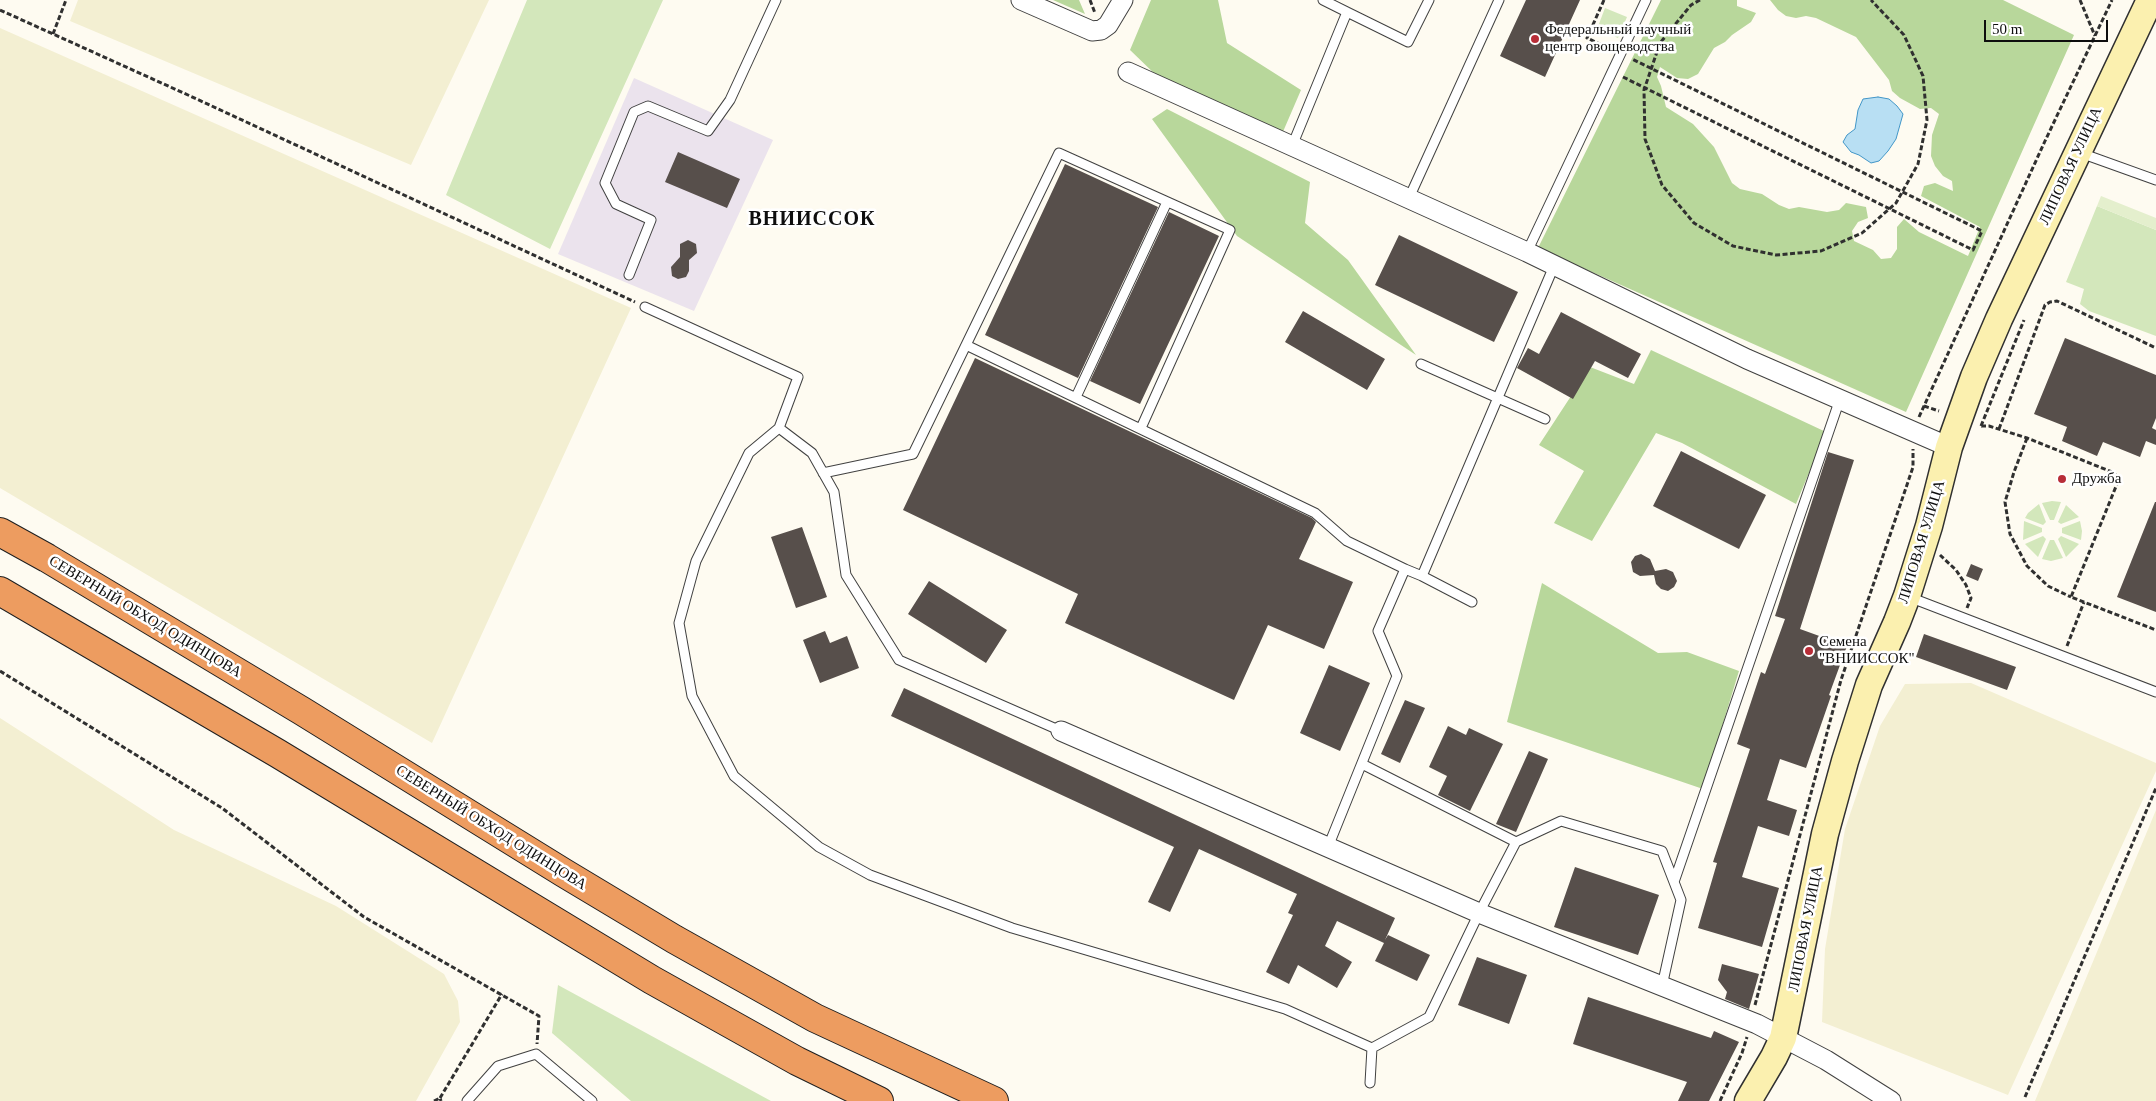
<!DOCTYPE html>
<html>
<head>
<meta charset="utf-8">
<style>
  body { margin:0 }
  #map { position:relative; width:2156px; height:1101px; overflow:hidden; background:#fefbf1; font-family:"Times New Roman",serif }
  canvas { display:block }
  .scale { position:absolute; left:1984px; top:20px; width:124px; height:22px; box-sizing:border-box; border:2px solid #0e0e0e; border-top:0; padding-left:6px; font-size:15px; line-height:18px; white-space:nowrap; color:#0e0e0e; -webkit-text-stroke:4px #fff; paint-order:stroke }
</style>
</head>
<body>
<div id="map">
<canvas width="2156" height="1101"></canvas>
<div class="scale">50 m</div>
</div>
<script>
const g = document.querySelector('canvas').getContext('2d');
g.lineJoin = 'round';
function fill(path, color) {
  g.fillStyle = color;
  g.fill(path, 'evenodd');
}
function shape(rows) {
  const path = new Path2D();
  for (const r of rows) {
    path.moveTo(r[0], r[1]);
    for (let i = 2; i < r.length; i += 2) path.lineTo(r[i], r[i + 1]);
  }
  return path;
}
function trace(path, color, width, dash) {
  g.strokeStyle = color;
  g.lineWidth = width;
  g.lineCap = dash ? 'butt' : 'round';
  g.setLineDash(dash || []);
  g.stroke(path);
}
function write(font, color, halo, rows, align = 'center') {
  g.font = font + ' "Times New Roman",serif';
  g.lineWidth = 5;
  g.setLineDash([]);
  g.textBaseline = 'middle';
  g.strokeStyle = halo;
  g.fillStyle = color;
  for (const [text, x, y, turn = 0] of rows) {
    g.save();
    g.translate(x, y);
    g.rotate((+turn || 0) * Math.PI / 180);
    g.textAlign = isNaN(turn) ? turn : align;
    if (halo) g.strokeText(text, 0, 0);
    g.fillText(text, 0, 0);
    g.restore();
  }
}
fill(shape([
  [634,78,773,140,694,311,558,254]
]), '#ebe3ed');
fill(shape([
  [78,0,489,0,411,165,70,21],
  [0,28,631,308,432,743,0,488],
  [1971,683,2156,763,2156,771,2008,1095,1822,1022,1825,949,1845,829,1880,726,1905,684],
  [0,718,174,830,336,906,444,974,458,1001,460,1022,416,1101,0,1101],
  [2156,810,2156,1101,2035,1101]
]), '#f3efd2');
fill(shape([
  [527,0,663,0,550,249,446,195],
  [1605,8,1627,17,1618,38,1597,29],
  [2097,206,2156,230,2156,336,2089,311,2080,304,2084,289,2066,282],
  [2052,501,2061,502,2054,520,2050,520,2042,503],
  [2039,504,2046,522,2043,525,2025,518,2028,513],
  [2066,505,2079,517,2061,524,2058,522],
  [2024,521,2042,528,2042,532,2023,540],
  [2080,521,2082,531,2081,540,2062,533,2062,528],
  [2043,536,2046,539,2038,557,2025,544],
  [2061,536,2079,544,2066,557,2058,539],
  [2050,540,2054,540,2063,558,2051,561,2042,559],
  [558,985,771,1101,631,1101,552,1033]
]), '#d3e7bb');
fill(shape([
  [1053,0,1079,0,1085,14],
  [1151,0,1218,0,1227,43,1301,90,1282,134,1159,78,1130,50],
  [1661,0,1737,0,1737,6,1756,13,1751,22,1732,35,1725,42,1714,48,1698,74,1688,79,1677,78,1660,67,1657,77,1661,86,1666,107,1693,124,1714,147,1732,183,1740,189,1762,194,1779,205,1789,209,1799,207,1827,212,1839,210,1846,203,1866,207,1868,218,1858,222,1852,231,1854,241,1873,250,1881,259,1891,258,1897,249,1897,227,1904,219,1919,232,1968,256,1980,227,1921,196,1924,186,1935,183,1953,191,1952,181,1943,176,1935,166,1931,156,1932,135,1939,114,1931,108,1920,109,1900,98,1892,91,1889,80,1856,37,1816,18,1806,16,1796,18,1786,16,1778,10,1770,0,2003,0,2074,35,1906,412,1538,248],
  [1167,109,1310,182,1305,223,1348,260,1416,355,1237,236,1152,119],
  [1651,350,1826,432,1796,504,1682,443,1656,433,1592,541,1554,523,1584,471,1539,445,1590,367,1634,384],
  [1542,583,1658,653,1687,652,1739,671,1703,789,1507,722]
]), '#b8d79b');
fill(shape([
  [2101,196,2156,218,2156,230,2097,206]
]), '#e4efcd');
const water = shape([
  [1878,97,1889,99,1897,106,1903,114,1896,139,1888,151,1879,161,1871,163,1859,155,1851,152,1843,142,1847,135,1855,129,1858,110,1863,99,1878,97]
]);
fill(water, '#b8dff3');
trace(water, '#4296c7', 1);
fill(shape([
  [1526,0,1580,0,1545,77,1500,56],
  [678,152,740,179,727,208,665,182],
  [1065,164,1158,207,1078,378,985,335],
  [1169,212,1219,236,1140,404,1090,381],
  [1399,235,1518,292,1494,342,1375,285],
  [688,240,696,244,697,253,689,260,689,271,686,277,678,279,672,276,671,267,680,257,680,244],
  [1303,311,1385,359,1367,390,1285,342],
  [1561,312,1641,354,1628,378,1595,361,1573,399,1517,368,1528,348,1539,354],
  [2065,338,2156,375,2156,418,2152,428,2156,430,2156,445,2146,441,2140,457,2103,442,2097,456,2062,441,2067,427,2034,414],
  [975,358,1312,518,1316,522,1299,559,1353,582,1324,649,1268,625,1234,700,1065,623,1078,594,903,510],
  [1681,451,1766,495,1739,549,1653,506],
  [1828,452,1854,460,1800,629,1847,646,1829,695,1831,696,1806,768,1780,759,1767,800,1797,810,1789,836,1758,826,1742,877,1779,888,1762,947,1698,928,1717,863,1713,862,1750,749,1737,744,1761,672,1765,674,1785,619,1775,616],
  [2155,502,2156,502,2156,612,2117,597],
  [802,527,827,597,796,608,771,537],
  [1641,554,1650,559,1655,571,1666,569,1673,572,1677,581,1674,587,1668,591,1661,589,1656,584,1654,575,1640,576,1633,572,1631,562,1635,556],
  [1971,564,1983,569,1978,581,1966,576],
  [929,581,1007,630,986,663,908,614],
  [825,631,830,643,847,636,859,668,820,683,803,640],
  [1924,634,2016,667,2007,690,1916,657],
  [1329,665,1370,683,1340,751,1300,733],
  [904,688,1395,918,1385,940,1388,935,1430,955,1417,981,1375,961,1384,943,1337,921,1325,946,1352,962,1337,988,1298,965,1289,984,1266,972,1293,915,1288,913,1297,894,1199,849,1170,912,1148,902,1174,847,891,716],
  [1405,700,1425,708,1400,763,1381,754],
  [1448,726,1466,735,1469,728,1503,744,1470,811,1438,795,1447,776,1429,767],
  [1529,751,1548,759,1516,832,1496,824],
  [1575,867,1659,895,1638,955,1554,927],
  [1477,957,1527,975,1509,1024,1458,1005],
  [1722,964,1759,974,1749,1009,1725,999,1727,992,1718,980],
  [1588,997,1711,1038,1714,1031,1739,1042,1709,1101,1678,1101,1687,1082,1573,1044]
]), '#574f4b');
const lane = shape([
  [1323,0,1347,12],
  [1292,146,1347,12,1408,42,1429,0],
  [2081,151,2089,156,2156,180],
  [1409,198,1499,0],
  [1527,252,1646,0],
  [629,275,651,220,616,204,605,183,634,112,648,106,708,131,730,100,776,0],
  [645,307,798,377,779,428,812,453,834,492,846,575,899,660,1061,731],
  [966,345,1059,153,1230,230,1141,428],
  [1421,364,1545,419],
  [1076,397,1167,202],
  [779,428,749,453,696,561,679,623,692,696,734,776,819,847,870,875,1012,928,1285,1009,1372,1048],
  [823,473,913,454,966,345,1315,513,1347,541,1405,569],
  [1422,576,1472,602],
  [1909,597,2156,692],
  [1362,764,1516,842],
  [1328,847,1397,676,1378,631,1405,569,1422,576,1554,266],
  [1674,882,1840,399],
  [1370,1083,1372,1048,1429,1017,1479,913,1516,842,1561,821,1662,851,1681,900,1662,986],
  [467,1101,498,1066,536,1054,592,1101]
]);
const street = shape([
  [1021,0,1092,31,1101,30,1108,25,1123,0],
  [1128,72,1527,252,1747,359,1949,447],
  [1061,731,1479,913,1757,1024,1826,1060,1891,1101]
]);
const secondary = shape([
  [1748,1101,1774,1057,1783,1038,1825,834,1845,761,1869,685,1897,622,1907,596,1929,526,1949,447,1974,377,1999,319,2150,0]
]);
const highway = shape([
  [0,532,47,558,302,711,564,873,674,939,815,1018,994,1101],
  [0,591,277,753,652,980,797,1061,879,1101]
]);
trace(lane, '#414141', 11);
trace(street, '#414141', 21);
trace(secondary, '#303030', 29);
trace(highway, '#1f1f1f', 30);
trace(shape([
  [1090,0,1095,13],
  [1604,0,1587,38,1610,49],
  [1700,0,1691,5,1660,43,1644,90,1645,139,1662,185,1694,223,1733,246,1776,255,1821,251,1862,233,1896,203,1918,164,1927,120,1923,76,1904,35,1871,0],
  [2080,0,2095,36],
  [0,10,188,95,635,302],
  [53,34,66,0],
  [1623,77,1973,250,1982,231,1632,59],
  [1924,406,1939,411],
  [1919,417,2045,141,2112,0],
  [1981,426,2024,320],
  [1981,426,1989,426,2027,438,2112,472,2117,476,2117,484,2071,597,2156,630],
  [1999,429,2045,305,2050,302,2057,301,2156,348],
  [2027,438,2014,472,2005,502,2010,534,2027,566,2048,586,2071,597],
  [1940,555,1956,570,1966,585,1971,598,1967,608],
  [2067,646,2084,602],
  [0,671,222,808,364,917,539,1016,537,1044],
  [1755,1005,1841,680,1913,467,1913,449],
  [2025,1097,2156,788],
  [440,1098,502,994],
  [434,1101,440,1098,441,1101],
  [1720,1101,1742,1053,1747,1037]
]), '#303030', 3, [5, 2.5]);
trace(lane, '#fff', 9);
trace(street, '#fff', 19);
trace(secondary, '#fbf0af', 26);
trace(highway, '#ed9c60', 28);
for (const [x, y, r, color] of [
  [1535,39,5,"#b82d37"],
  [2062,479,5,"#b82d37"],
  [1809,651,5,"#b82d37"]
]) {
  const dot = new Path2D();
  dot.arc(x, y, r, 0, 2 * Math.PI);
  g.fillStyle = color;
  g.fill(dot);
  trace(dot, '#fff', 2);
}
write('15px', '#0e0e0e', '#fff', [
  ["Федеральный научный",1545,30],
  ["центр овощеводства",1545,47],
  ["Дружба",2072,479],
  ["Семена",1819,642],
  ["\"ВНИИССОК\"",1819,659]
], 'left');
write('15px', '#0e0e0e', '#fff', [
  ["ЛИПОВАЯ УЛИЦА",2071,166,-65],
  ["ЛИПОВАЯ УЛИЦА",1922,542,-73],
  ["СЕВЕРНЫЙ ОБХОД ОДИНЦОВА",145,617,31],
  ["СЕВЕРНЫЙ ОБХОД ОДИНЦОВА",491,828,32],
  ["ЛИПОВАЯ УЛИЦА",1806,929,-79]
]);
g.letterSpacing = '1px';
write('bold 20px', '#0e0e0e', '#fff', [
  ["ВНИИССОК",812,220]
]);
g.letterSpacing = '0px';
</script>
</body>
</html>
